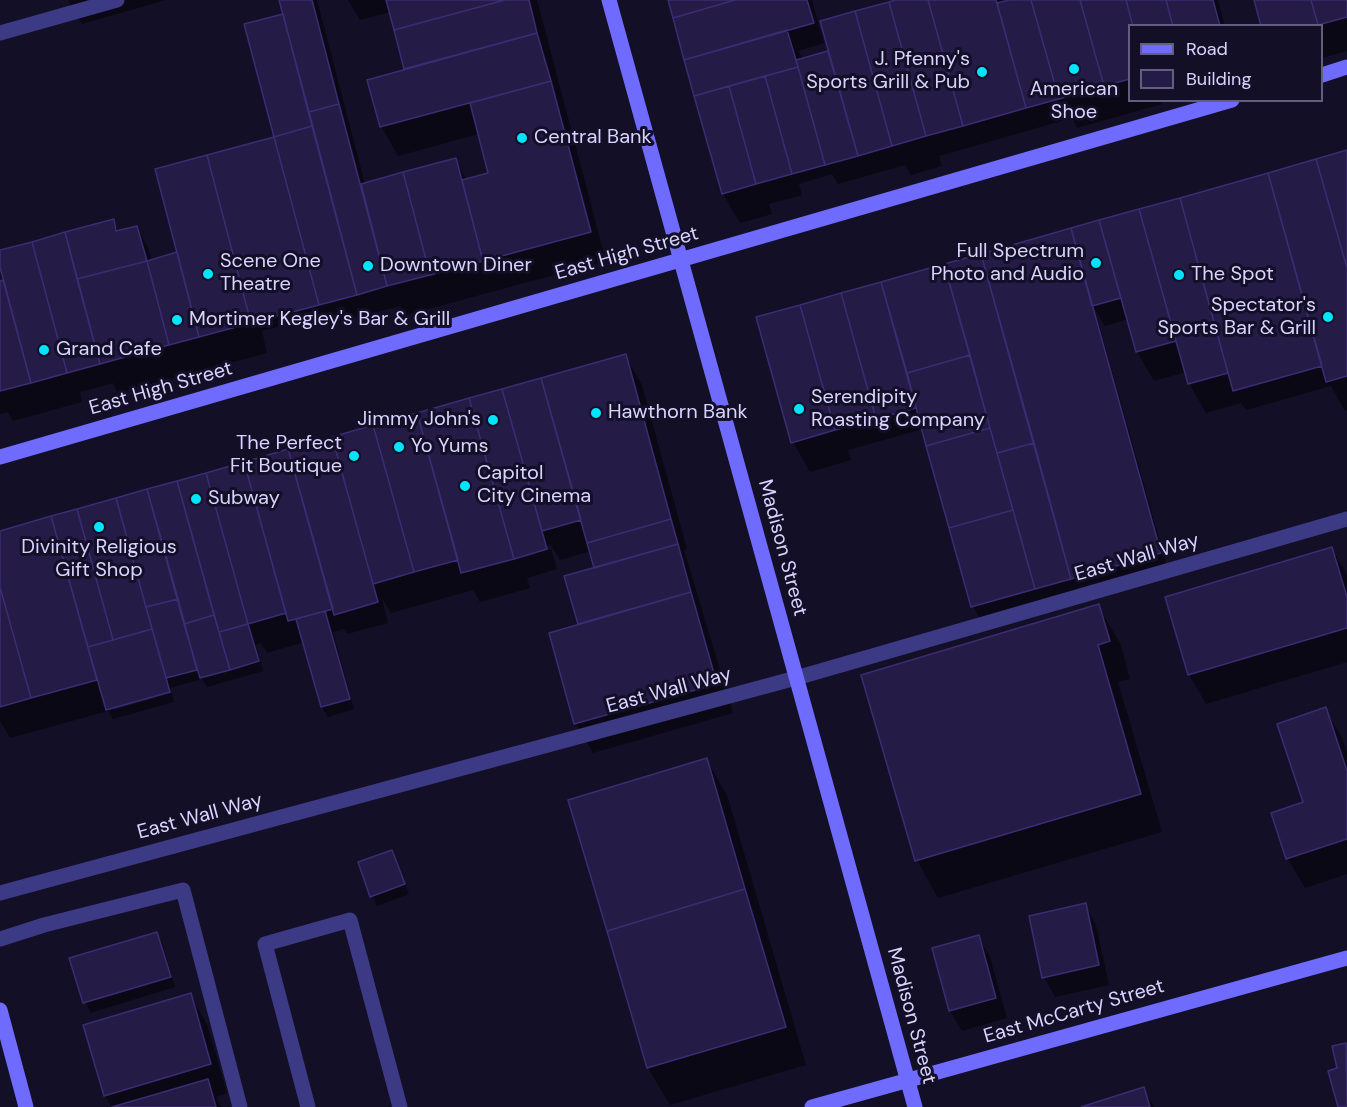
<!DOCTYPE html>
<html>
<head>
<meta charset="utf-8">
<style>
  body { margin:0 }
  #map { position:relative; width:1347px; height:1107px; overflow:hidden; background:#130f26; font-family:"DM Sans",sans-serif }
  canvas { display:block }
  .legend { position:absolute; left:1128px; top:24px; width:195px; height:78px; box-sizing:border-box; background:#130f26; border:2px solid #625e7d; margin:0; padding:8px 10px; list-style:none; font-size:18px; color:#d9d4ff }
  .legend li { display:flex; align-items:center; gap:12px; height:30px }
  .legend b { width:30px; border:2px solid #625e7d }
</style>
</head>
<body>
<div id="map">
<canvas width="1347" height="1107"></canvas>
<ul class="legend">
<li><b style="height:8px;background:#6f6bff"></b>Road</li>
<li><b style="height:16px;background:#241b47"></b>Building</li>
</ul>
</div>
<script>
const g = document.querySelector('canvas').getContext('2d');
g.lineJoin = 'round';
function fill(path, color) {
  g.fillStyle = color;
  g.fill(path, 'evenodd');
}
function shape(rows) {
  const path = new Path2D();
  for (const r of rows) {
    path.moveTo(r[0], r[1]);
    for (let i = 2; i < r.length; i += 2) path.lineTo(r[i], r[i + 1]);
  }
  return path;
}
function trace(path, color, width, dash) {
  g.strokeStyle = color;
  g.lineWidth = width;
  g.lineCap = dash ? 'butt' : 'round';
  g.setLineDash(dash || []);
  g.stroke(path);
}
function write(font, color, halo, rows, align = 'center') {
  g.font = font + ' "DM Sans",sans-serif';
  g.lineWidth = 6;
  g.setLineDash([]);
  g.textBaseline = 'middle';
  g.strokeStyle = halo;
  g.fillStyle = color;
  for (const [text, x, y, turn = 0] of rows) {
    g.save();
    g.translate(x, y);
    g.rotate((+turn || 0) * Math.PI / 180);
    g.textAlign = isNaN(turn) ? turn : align;
    if (halo) g.strokeText(text, 0, 0);
    g.fillText(text, 0, 0);
    g.restore();
  }
}
fill(shape([
  [68,0,166,0,82,24],
  [280,0,317,0,365,184,455,160,467,180,490,174,479,134,398,156,381,126,406,70,390,12,360,20,348,0,537,0,606,261,406,315,400,306,332,324,326,314,262,331,267,353,118,393,113,383,80,392,82,402,13,421,8,412,0,414,0,282,5,281,0,251,113,221,119,232,137,227,148,248,152,261,178,253,276,144,284,15],
  [669,0,812,0,824,43,798,51,803,59,830,52,900,0,1218,0,1225,26,1130,26,1130,100,1162,100,1162,104,1077,128,1072,118,939,156,942,166,911,175,905,165,838,184,832,174,799,184,802,195,769,204,772,214,740,223,723,194],
  [1255,0,1347,0,1347,51,1322,58,1322,26,1262,26],
  [1347,152,1347,410,1345,411,1331,386,1246,410,1241,403,1206,413,1189,383,1186,372,1154,381,1137,352,1128,319,1105,326,1095,310,1166,563,1079,588,1082,599,984,626,973,606,923,429,848,450,851,460,810,472,793,442,800,306],
  [625,356,642,385,687,549,684,550,733,713,593,753,576,724,551,634,580,625,566,577,596,569,591,551,560,560,551,545,521,555,521,558,551,549,557,569,527,578,530,588,480,602,473,590,391,613,382,598,388,623,347,634,344,629,333,632,354,709,328,717,322,707,304,642,267,653,261,643,256,645,263,671,207,687,202,679,170,688,171,690,113,707,113,710,172,693,174,702,113,719,108,711,10,738,0,721,0,533],
  [1332,549,1347,575,1347,662,1206,704,1189,675,1167,598],
  [1098,606,1120,643,1130,679,1118,682,1162,832,938,898,917,860],
  [1325,709,1342,738,1347,752,1347,874,1305,888,1288,859,1273,814,1305,803],
  [707,760,728,798,806,1065,670,1105,648,1068,570,801],
  [392,851,409,894,377,906,360,863],
  [1085,905,1096,925,1109,985,1055,997,1044,977],
  [157,933,162,943,175,987,90,1013,71,959],
  [978,937,990,957,1007,1018,962,1031,950,1011,934,949],
  [190,995,207,1024,227,1093,216,1097,221,1107,112,1107,105,1096,85,1026],
  [1346,1044,1347,1107,1339,1107,1339,1069],
  [1143,1089,1154,1107,1086,1107]
]), '#0007');
const building = shape([
  [279,0,312,0,339,104,309,112,279,0],
  [386,0,505,0,394,30,386,0],
  [505,0,529,0,537,33,404,69,394,30,505,0],
  [668,0,735,0,673,18,668,0],
  [735,0,807,0,814,23,684,60,673,18,735,0],
  [895,0,928,0,963,126,926,136,889,2,895,0],
  [928,0,996,0,1026,108,963,126,928,0],
  [1009,0,1031,0,1059,99,1026,108,997,3,1009,0],
  [1031,0,1080,0,1104,86,1059,99,1031,0],
  [1080,0,1126,0,1133,26,1130,26,1130,79,1104,86,1080,0],
  [1126,0,1166,0,1173,26,1133,26,1126,0],
  [1166,0,1213,0,1220,26,1173,26,1166,0],
  [1254,0,1311,0,1318,25,1261,26,1254,0],
  [1311,0,1347,0,1347,17,1318,25,1311,0],
  [889,2,926,136,892,146,855,11,889,2],
  [855,11,892,146,858,156,820,21,855,11],
  [283,14,312,126,274,137,244,24,283,14],
  [787,30,798,67,694,96,684,60,787,30],
  [537,33,551,81,380,127,367,80,537,33],
  [828,51,858,156,825,165,796,60,828,51],
  [798,67,825,165,792,174,765,76,798,67],
  [765,76,792,174,756,184,729,86,765,76],
  [551,81,591,232,483,261,462,180,488,173,470,103,551,81],
  [729,86,756,184,722,194,694,96,729,86],
  [339,104,387,286,357,295,309,112,339,104],
  [312,126,357,295,319,305,274,137,312,126],
  [274,137,319,305,251,323,207,155,274,137],
  [1347,150,1347,268,1316,159,1347,150],
  [207,155,251,323,199,337,155,169,207,155],
  [456,158,483,261,430,275,403,172,456,158],
  [1316,159,1347,268,1347,376,1326,382,1268,173,1316,159],
  [403,172,430,275,387,286,361,184,403,172],
  [1268,173,1322,366,1233,391,1180,198,1268,173],
  [1180,198,1228,373,1188,384,1139,209,1180,198],
  [1139,209,1176,341,1136,352,1099,220,1139,209],
  [114,219,116,231,137,226,147,261,77,279,65,232,114,219],
  [1099,220,1121,298,1092,306,1071,228,1099,220],
  [1071,228,1161,553,1071,579,981,254,1071,228],
  [65,232,100,364,67,373,32,242,65,232],
  [32,242,67,373,31,383,0,267,0,250,32,242],
  [177,252,199,337,169,345,147,261,177,252],
  [981,254,1034,443,997,453,944,264,981,254],
  [147,261,169,345,100,364,77,279,147,261],
  [944,264,970,355,907,373,881,282,944,264],
  [3,280,31,383,0,391,0,281,3,280],
  [881,282,916,408,876,419,841,293,881,282],
  [841,293,876,419,835,430,800,305,841,293],
  [800,305,835,430,791,443,756,317,800,305],
  [626,354,671,519,587,543,541,378,626,354],
  [970,355,990,428,926,446,907,373,970,355],
  [541,378,581,520,542,531,502,389,541,378],
  [502,389,547,549,514,559,469,398,502,389],
  [469,398,514,559,461,573,417,413,469,398],
  [417,413,458,560,414,572,373,425,417,413],
  [373,425,414,572,373,584,332,437,373,425],
  [990,428,1013,510,949,528,926,446,990,428],
  [332,437,378,602,334,615,288,449,332,437],
  [1034,443,1071,579,1035,589,997,453,1034,443],
  [288,449,333,609,288,621,244,462,288,449],
  [244,462,286,613,248,624,206,473,244,462],
  [206,473,248,624,219,632,177,481,206,473],
  [177,481,214,615,184,624,147,489,177,481],
  [147,489,178,599,146,607,116,498,147,489],
  [116,498,152,629,113,640,77,509,116,498],
  [77,509,113,640,88,647,51,516,77,509],
  [1013,510,1035,589,971,607,949,528,1013,510],
  [51,516,97,680,31,698,0,587,0,531,51,516],
  [671,519,678,544,594,568,587,543,671,519],
  [678,544,691,592,578,624,564,576,678,544],
  [1332,547,1347,597,1347,628,1188,675,1165,597,1332,547],
  [0,587,31,698,0,707,0,587],
  [691,592,717,684,574,724,549,633,691,592],
  [178,599,197,670,166,678,146,607,178,599],
  [1099,604,1110,641,1098,645,1141,794,915,861,861,675,1099,604],
  [325,611,350,699,321,707,296,619,325,611],
  [214,615,230,670,200,678,184,624,214,615],
  [248,624,259,661,230,670,219,632,248,624],
  [152,629,170,692,106,710,88,647,152,629],
  [1326,707,1347,771,1347,839,1286,859,1271,813,1303,802,1277,724,1326,707],
  [707,758,745,889,607,931,568,800,707,758],
  [392,850,405,884,370,897,358,862,392,850],
  [745,889,786,1027,647,1068,607,931,745,889],
  [1086,903,1099,965,1042,978,1029,916,1086,903],
  [157,932,171,977,83,1003,69,958,157,932],
  [979,935,996,998,949,1011,932,948,979,935],
  [191,993,211,1064,104,1096,83,1025,191,993],
  [1346,1043,1347,1107,1338,1107,1328,1071,1337,1068,1332,1046,1346,1043],
  [208,1079,216,1107,112,1107,208,1079],
  [1144,1087,1150,1107,1081,1107,1144,1087]
]);
fill(building, '#241b47');
trace(building, '#3b2d73', 1.5);
trace(shape([
  [0,33,117,0],
  [0,893,796,678,1347,519],
  [0,939,44,925,183,890,240,1107],
  [308,1107,265,944,350,920,400,1107]
]), '#3d3a85', 15);
trace(shape([
  [609,0,915,1107],
  [1322,75,1347,67],
  [0,457,1232,100],
  [0,1010,26,1107],
  [812,1107,1347,958]
]), '#6f6bff', 15);
for (const [x, y, r, color] of [
  [1074,69,6,"#00e5ff"],
  [982,72,6,"#00e5ff"],
  [522,138,6,"#00e5ff"],
  [1096,263,6,"#00e5ff"],
  [368,266,6,"#00e5ff"],
  [208,274,6,"#00e5ff"],
  [1179,275,6,"#00e5ff"],
  [1328,317,6,"#00e5ff"],
  [177,320,6,"#00e5ff"],
  [44,350,6,"#00e5ff"],
  [799,409,6,"#00e5ff"],
  [596,413,6,"#00e5ff"],
  [493,420,6,"#00e5ff"],
  [399,447,6,"#00e5ff"],
  [354,456,6,"#00e5ff"],
  [465,486,6,"#00e5ff"],
  [196,499,6,"#00e5ff"],
  [99,527,6,"#00e5ff"]
]) {
  const dot = new Path2D();
  dot.arc(x, y, r, 0, 2 * Math.PI);
  g.fillStyle = color;
  g.fill(dot);
  trace(dot, '#130f26', 2);
}
write('20px', '#d9d4ff', '#130f26', [
  ["J. Pfenny's",970,60,"right"],
  ["Sports Grill & Pub",970,83,"right"],
  ["American",1074,90,"center"],
  ["Shoe",1074,113,"center"],
  ["Central Bank",534,138],
  ["Full Spectrum",1084,252,"right"],
  ["Photo and Audio",1084,275,"right"],
  ["Scene One",220,262],
  ["Theatre",220,285],
  ["Downtown Diner",380,266],
  ["The Spot",1191,275],
  ["Spectator's",1316,306,"right"],
  ["Sports Bar & Grill",1316,329,"right"],
  ["Mortimer Kegley's Bar & Grill",189,320],
  ["Grand Cafe",56,350],
  ["Serendipity",811,398],
  ["Roasting Company",811,421],
  ["Hawthorn Bank",608,413],
  ["Jimmy John's",481,420,"right"],
  ["The Perfect",342,444,"right"],
  ["Fit Boutique",342,467,"right"],
  ["Yo Yums",411,447],
  ["Capitol",477,474],
  ["City Cinema",477,497],
  ["Subway",208,499],
  ["Divinity Religious",99,548,"center"],
  ["Gift Shop",99,571,"center"]
], 'left');
write('20px', '#d9d4ff', '#130f26', [
  ["East High Street",627,254,-16],
  ["East High Street",161,389,-16],
  ["Madison Street",782,548,75],
  ["East Wall Way",1137,558,-16],
  ["East Wall Way",669,691,-15],
  ["East Wall Way",200,817,-15],
  ["East McCarty Street",1074,1012,-16],
  ["Madison Street",911,1016,75]
]);
</script>
</body>
</html>
